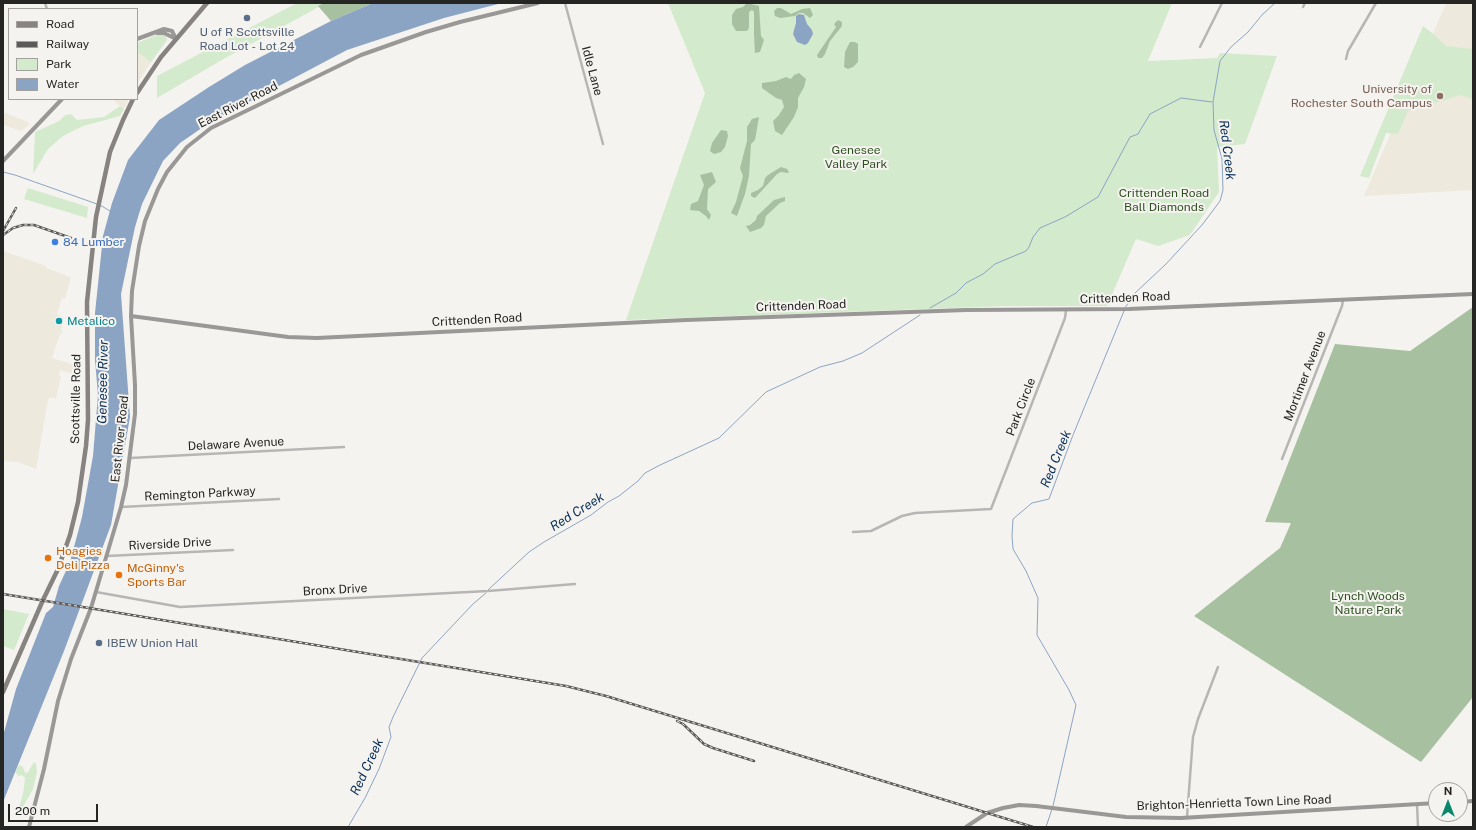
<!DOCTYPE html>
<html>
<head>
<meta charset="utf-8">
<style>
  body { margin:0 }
  #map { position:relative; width:1476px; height:830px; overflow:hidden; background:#f5f3ef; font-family:"Public Sans",sans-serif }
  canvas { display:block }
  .frame { position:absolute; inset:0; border:4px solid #252523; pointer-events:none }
  .legend { position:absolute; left:8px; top:8px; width:130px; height:92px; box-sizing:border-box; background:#f5f3ef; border:1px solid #a2a19d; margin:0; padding:5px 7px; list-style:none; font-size:12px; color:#252523 }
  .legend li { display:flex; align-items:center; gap:8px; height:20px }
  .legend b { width:20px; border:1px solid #a2a19d }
  .north { position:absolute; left:1428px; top:782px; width:40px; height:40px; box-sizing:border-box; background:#f5f3ef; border:1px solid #a2a19d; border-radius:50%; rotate:0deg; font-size:11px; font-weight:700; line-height:16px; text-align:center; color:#252523 }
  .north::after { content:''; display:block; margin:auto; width:14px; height:18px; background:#09876a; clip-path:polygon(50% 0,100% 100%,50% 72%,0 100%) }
  .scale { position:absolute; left:8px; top:804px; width:90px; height:18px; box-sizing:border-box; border:2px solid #252523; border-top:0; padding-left:5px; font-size:12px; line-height:14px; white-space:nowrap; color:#252523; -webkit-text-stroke:3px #f5f3ef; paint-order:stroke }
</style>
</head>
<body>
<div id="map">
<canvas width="1476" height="830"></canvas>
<div class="frame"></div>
<ul class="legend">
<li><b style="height:5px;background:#868380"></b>Road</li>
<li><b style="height:5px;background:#5b5a58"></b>Railway</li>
<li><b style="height:11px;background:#d4eacc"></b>Park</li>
<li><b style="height:11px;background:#8ba4c3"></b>Water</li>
</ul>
<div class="north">N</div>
<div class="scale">200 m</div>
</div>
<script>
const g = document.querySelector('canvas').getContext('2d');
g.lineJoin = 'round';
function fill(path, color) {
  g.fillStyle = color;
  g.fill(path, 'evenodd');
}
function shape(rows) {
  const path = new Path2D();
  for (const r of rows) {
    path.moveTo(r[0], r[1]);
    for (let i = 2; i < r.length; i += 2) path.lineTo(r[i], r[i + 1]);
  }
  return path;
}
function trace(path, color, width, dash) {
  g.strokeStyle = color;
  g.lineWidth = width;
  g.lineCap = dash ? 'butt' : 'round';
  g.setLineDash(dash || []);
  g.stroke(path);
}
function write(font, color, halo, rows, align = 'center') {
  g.font = font + ' "Public Sans",sans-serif';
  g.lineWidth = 4;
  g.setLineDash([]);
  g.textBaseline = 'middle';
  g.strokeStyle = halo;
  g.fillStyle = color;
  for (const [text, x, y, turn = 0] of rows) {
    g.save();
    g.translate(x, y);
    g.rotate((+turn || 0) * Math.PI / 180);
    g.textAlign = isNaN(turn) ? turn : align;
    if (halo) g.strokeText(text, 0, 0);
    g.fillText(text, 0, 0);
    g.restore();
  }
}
fill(shape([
  [1446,3,1473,3,1473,190,1364,196],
  [137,52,151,62,137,84],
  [112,99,129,99,124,109],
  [3,112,28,122,29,125,21,131,3,125],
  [3,251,46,266,46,268,71,277,65,299,62,298,57,314,64,318,61,330,63,331,59,337,52,358,77,366,77,369,79,369,79,373,76,375,60,370,59,375,61,376,56,399,50,397,48,400,36,469,18,462,3,461]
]), '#ede9dd');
fill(shape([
  [297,3,326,3,220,61,157,98,157,76],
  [668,3,1172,3,1148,61,1217,58,1220,53,1277,56,1245,144,1217,147,1219,192,1190,235,1158,246,1136,239,1107,306,1005,306,626,320,705,93],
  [1423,26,1431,32,1446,46,1473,49,1473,99,1460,95,1408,111,1398,134,1386,133,1369,178,1360,176],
  [159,34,163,34,166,36,167,40,151,62,137,52,137,43],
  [120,106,124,109,120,116,83,126,63,136,48,149,33,174,35,132,59,121,65,115,71,114,77,120,104,117],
  [28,188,88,207,87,218,24,199],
  [3,609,29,614,14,650,3,646],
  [34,762,36,764,37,772,33,789,20,812,18,811,23,794,25,778,22,775,19,776,15,772,19,765,23,767,25,773,28,772]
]), '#d4eacc');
fill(shape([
  [324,3,373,3,331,21,318,6],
  [747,3,759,6,761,36,764,40,760,52,755,53,754,34,754,12,752,10,749,12,749,28,747,31,736,31,732,24,732,15,736,9,743,7],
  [777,8,781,8,791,14,802,9,810,8,813,15,810,18,803,13,799,13,795,16,780,18,775,16,774,11],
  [838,20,842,22,842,26,830,41,825,54,822,58,818,58,817,55,836,27,834,24],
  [850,42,855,42,858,44,858,62,853,67,848,69,844,67,845,52],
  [799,73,806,79,804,87,798,98,798,107,794,117,782,135,775,131,773,121,779,115,784,107,782,100,776,98,762,88,762,83,776,81,786,77,791,79,794,75],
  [759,117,755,140,751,144,749,176,745,194,737,216,731,213,736,202,743,176,740,168,747,141,747,127,752,119],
  [721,130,727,131,728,136,725,147,721,152,714,154,710,151,712,143],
  [781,167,787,169,789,172,788,173,781,172,777,174,755,198,751,196,751,193,758,190,763,186,765,178,768,175],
  [712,172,716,182,708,189,707,209,711,215,709,220,706,216,699,211,690,210,691,204,698,201,704,185,700,175],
  [785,197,785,201,780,203,766,216,764,225,761,228,750,232,746,226,750,225,756,220,757,216,774,200],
  [1473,307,1473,697,1421,762,1194,616,1280,548,1291,523,1265,522,1335,344,1410,351]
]), '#a7c09f');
fill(shape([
  [373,3,502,3,444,18,347,50,209,123,180,143,163,161,142,204,135,227,121,294,130,417,111,525,64,651,3,802,3,736,16,689,46,613,53,607,59,586,70,562,82,517,93,456,98,395,95,360,95,313,103,236,112,203,128,160,159,120,209,87,245,65,331,21],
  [799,14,804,15,807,24,812,30,813,34,808,43,805,45,797,42,793,34,796,23,796,16]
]), '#8ba4c3');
trace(shape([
  [3,172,15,175,97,204],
  [100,205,110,211],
  [930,308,956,293,966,283,983,274,995,264,1026,251,1029,247,1033,237,1040,228,1065,217,1098,197,1130,137,1138,134,1150,114,1181,98,1212,102],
  [1125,308,1134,294,1166,264,1202,225,1220,201,1223,190,1222,159,1214,130,1213,102,1220,61,1231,47,1248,32,1262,15,1275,3],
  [488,590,529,552,544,542,591,515,608,502,619,496,638,481,645,473,658,466,719,438,766,392,820,367,843,361,862,353,920,315],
  [1053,806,1076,705,1069,690,1037,635,1038,598,1026,571,1013,549,1012,536,1013,519,1032,503,1049,499,1073,435,1124,311],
  [348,827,365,798,379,769,391,737,389,727,393,717,422,658,473,604,486,593],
  [1046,827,1052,809]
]), '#8ba4c3', 1);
trace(shape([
  [45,3,47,9],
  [565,3,603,144],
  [1303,7,1305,3],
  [1200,47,1222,3],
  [1346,59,1348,51,1376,3],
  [130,458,344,447],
  [1282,459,1342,306,1343,300],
  [121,507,279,499],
  [853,532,871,531,902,516,915,513,991,509,1065,318,1066,310],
  [107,556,233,550],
  [96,592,180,607,488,591,575,584],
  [1417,804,1418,827],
  [1187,817,1193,737,1198,719,1218,667]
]), '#b8b6b5', 2.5);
trace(shape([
  [157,33,164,33,176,39],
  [137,39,164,29,172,31,176,39],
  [3,161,62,99],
  [131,316,288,337,317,338,686,320,966,310,1129,309,1473,294],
  [1460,802,1473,801],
  [29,827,44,769,58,701,71,659,91,608,121,507,126,485,135,414,135,385,131,316,132,291,139,246,145,221,158,189,167,172,187,147,211,128,361,55,426,32,460,22,538,3],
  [966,827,987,813,1003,808,1019,805,1036,806,1126,817,1181,818,1436,803]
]), '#9a9896', 4);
trace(shape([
  [137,93,161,57,207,3],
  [3,692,43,600,58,569,70,535,78,502,86,446,88,420,87,302,96,217,110,152,123,120,133,99]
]), '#868380', 4.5);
const rail = shape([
  [3,231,16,208],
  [3,235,13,228,23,225,34,225,71,238],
  [3,594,566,686,606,696,1033,827],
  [677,721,683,724,704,744,713,748,754,761]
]);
trace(rail, '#5b5a58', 2.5);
trace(rail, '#f5f3ef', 1, [3]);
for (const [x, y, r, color] of [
  [247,18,4,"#5c6f8a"],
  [1440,96,4,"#8d6e63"],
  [55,242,4,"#3f7fe0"],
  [59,321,4,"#0f9aa8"],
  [48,558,4,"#e8710a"],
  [119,575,4,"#e8710a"],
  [99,643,4,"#5c6f8a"]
]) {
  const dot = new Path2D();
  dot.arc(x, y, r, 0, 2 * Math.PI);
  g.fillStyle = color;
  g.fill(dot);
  trace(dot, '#f5f3ef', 1.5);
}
write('12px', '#4e5e75', '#f5f3ef', [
  ["U of R Scottsville",247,32],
  ["Road Lot - Lot 24",247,46],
  ["IBEW Union Hall",107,643,"left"]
]);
write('12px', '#252523', '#f5f3ef', [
  ["Idle Lane",592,71,75],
  ["East River Road",238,105,-27],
  ["Crittenden Road",1125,298,-2],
  ["Crittenden Road",801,306,-2],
  ["Crittenden Road",477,320,-3],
  ["Mortimer Avenue",1305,376,-69],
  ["Scottsville Road",76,399,-89],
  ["Park Circle",1021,407,-69],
  ["East River Road",120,439,-84],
  ["Delaware Avenue",236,444,-3],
  ["Remington Parkway",200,494,-3],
  ["Riverside Drive",170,544,-3],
  ["Bronx Drive",335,590,-3],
  ["Brighton-Henrietta Town Line Road",1234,803,-2]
]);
write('12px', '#785e54', '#f5f3ef', [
  ["University of",1432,89],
  ["Rochester South Campus",1432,103]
], 'right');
write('12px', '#2f5122', '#f5f3ef', [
  ["Genesee",856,150],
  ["Valley Park",856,164],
  ["Crittenden Road",1164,193],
  ["Ball Diamonds",1164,207],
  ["Lynch Woods",1368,596],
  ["Nature Park",1368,610]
]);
write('12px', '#366cbe', '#f5f3ef', [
  ["84 Lumber",63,242]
], 'left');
write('12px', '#0d838f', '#f5f3ef', [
  ["Metalico",67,321]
], 'left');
write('12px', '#c56008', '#f5f3ef', [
  ["Hoagies",56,551],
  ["Deli Pizza",56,565],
  ["McGinny's",127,568],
  ["Sports Bar",127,582]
], 'left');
write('italic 13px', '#082e56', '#f5f3ef', [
  ["Red Creek",1227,150,83],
  ["Genesee River",103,382,-89],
  ["Red Creek",1056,459,-68],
  ["Red Creek",577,512,-32],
  ["Red Creek",367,767,-65]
]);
</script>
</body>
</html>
